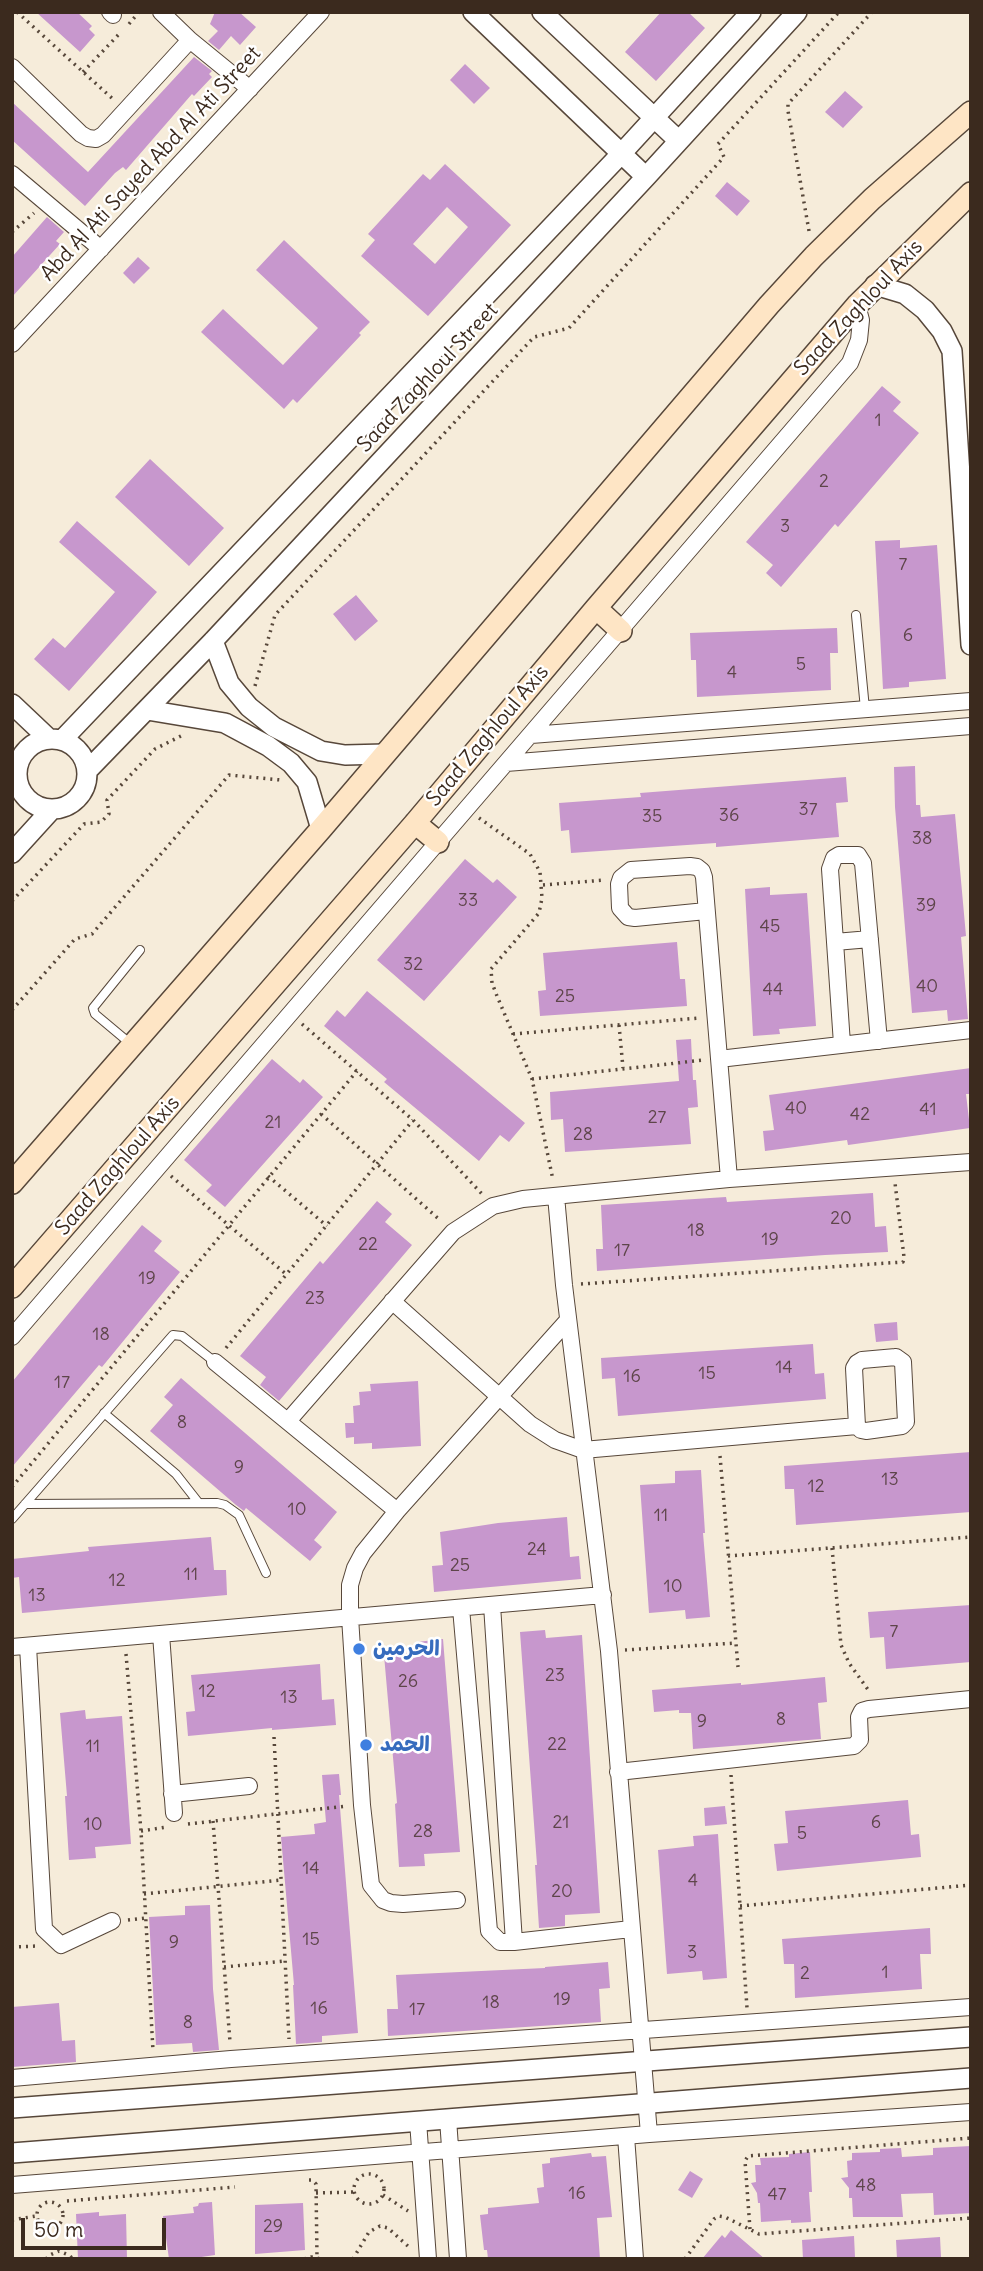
<!DOCTYPE html>
<html>
<head>
<meta charset="utf-8">
<style>
  body { margin:0 }
  #map { position:relative; width:983px; height:2271px; overflow:hidden; background:#f6ecda; font-family:Delius,sans-serif }
  canvas { display:block }
  .frame { position:absolute; inset:0; border:14px solid #3b2a1e; pointer-events:none }
  .scale { position:absolute; left:21px; top:2218px; width:145px; height:32px; box-sizing:border-box; border:4px solid #3b2a1e; border-top:0; padding-left:9px; font-size:21px; line-height:24px; white-space:nowrap; color:#3b2a1e; -webkit-text-stroke:5px #fff; paint-order:stroke }
</style>
</head>
<body>
<div id="map">
<canvas width="983" height="2271"></canvas>
<div class="frame"></div>
<div class="scale">50 m</div>
</div>
<script>
const g = document.querySelector('canvas').getContext('2d');
g.lineJoin = 'round';
function fill(path, color) {
  g.fillStyle = color;
  g.fill(path, 'evenodd');
}
function shape(rows) {
  const path = new Path2D();
  for (const r of rows) {
    if (r.length === 3) {
      path.moveTo(r[0] + r[2], r[1]);
      path.arc(r[0], r[1], r[2], 0, 2 * Math.PI);
      continue;
    }
    path.moveTo(r[0], r[1]);
    for (let i = 2; i < r.length; i += 2) path.lineTo(r[i], r[i + 1]);
  }
  return path;
}
function trace(path, color, width, dash) {
  g.strokeStyle = color;
  g.lineWidth = width;
  g.lineCap = dash ? 'butt' : 'round';
  g.setLineDash(dash || []);
  g.stroke(path);
}
function write(font, color, halo, rows, align = 'center') {
  g.font = font + ' Delius,"Playpen Sans Arabic",sans-serif';
  g.lineWidth = 5;
  g.setLineDash([]);
  g.textBaseline = 'middle';
  g.strokeStyle = halo;
  g.fillStyle = color;
  for (const [text, x, y, turn = 0] of rows) {
    g.save();
    g.translate(x, y);
    g.rotate((+turn || 0) * Math.PI / 180);
    g.textAlign = isNaN(turn) ? turn : align;
    if (halo) g.strokeText(text, 0, 0);
    g.fillText(text, 0, 0);
    g.restore();
  }
}
fill(shape([
  [36,12,77,12,92,26,89,29,95,35,80,52],
  [215,12,239,12,256,27,240,45,231,36,219,50,208,41,218,31,210,24],
  [661,12,688,12,705,28,656,81,625,52],
  [194,57,212,71,209,74,212,77,194,96,192,94,126,170,123,167,115,173,85,206,12,140,12,102,88,172],
  [465,64,490,88,474,104,450,80],
  [845,91,863,107,843,128,825,112],
  [445,164,511,225,428,316,361,256,375,240,368,234,423,174,430,180],
  [447,207,468,227,435,264,413,244],
  [727,182,750,201,737,216,715,196],
  [47,217,64,232,56,241,60,244,12,297,12,257],
  [284,240,370,322,359,333,361,335,297,403,293,399,284,409,201,332,223,309,283,365,318,328,256,270],
  [138,257,150,268,134,284,123,273],
  [882,386,901,402,893,411,919,433,838,527,835,524,781,587,766,573,773,565,746,542],
  [150,459,224,528,189,566,115,497],
  [77,521,157,592,69,691,34,659,53,638,65,648,115,592,59,542],
  [900,540,900,548,937,545,946,679,909,682,909,687,883,689,875,541],
  [356,595,378,621,355,641,333,614],
  [837,628,838,653,830,653,831,690,697,697,696,660,691,660,690,633],
  [915,766,916,805,920,805,921,817,955,814,966,936,961,937,968,1019,948,1021,947,1010,912,1013,895,807,894,767],
  [846,777,848,802,836,803,839,837,716,847,716,843,571,853,569,830,561,831,559,803,641,797,640,793],
  [465,859,493,883,497,879,517,897,424,1001,377,960],
  [770,887,770,895,807,893,816,1026,779,1029,780,1034,753,1036,745,889],
  [677,942,680,979,685,979,687,1006,540,1016,538,991,546,990,543,953],
  [367,991,525,1123,509,1142,500,1135,479,1161,384,1082,387,1079,324,1026,337,1010,345,1017],
  [691,1039,693,1080,696,1080,698,1107,688,1108,691,1144,565,1152,563,1119,551,1120,550,1092,679,1081,676,1040],
  [272,1059,300,1083,303,1079,323,1097,225,1207,206,1191,212,1185,184,1160],
  [971,1068,971,1094,966,1094,970,1128,848,1145,847,1140,765,1151,763,1131,774,1130,769,1095],
  [873,1193,875,1227,886,1226,888,1252,825,1255,597,1271,596,1249,603,1249,601,1205,726,1197,727,1202],
  [377,1201,392,1214,385,1222,412,1245,279,1401,260,1385,266,1377,240,1356,320,1261,323,1264],
  [142,1225,162,1241,154,1251,180,1272,102,1367,99,1365,12,1467,12,1382],
  [897,1322,898,1340,876,1342,874,1324],
  [813,1344,815,1374,824,1373,826,1399,618,1416,615,1378,602,1379,601,1358],
  [181,1378,337,1512,314,1540,322,1547,310,1561,246,1508,244,1511,236,1505,150,1431,173,1405,164,1397],
  [418,1381,421,1446,372,1449,372,1443,354,1444,354,1437,346,1438,345,1423,354,1423,353,1406,360,1405,359,1392,371,1391,370,1384],
  [971,1452,971,1512,796,1525,794,1489,785,1489,784,1466],
  [701,1470,705,1533,703,1533,710,1617,686,1619,685,1610,649,1613,640,1485,675,1483,675,1471],
  [567,1517,570,1557,579,1556,581,1579,434,1592,432,1566,443,1565,440,1532,498,1523],
  [211,1537,214,1570,226,1570,227,1595,22,1613,19,1577,12,1578,12,1559,89,1551,88,1547],
  [971,1605,971,1662,886,1669,884,1637,870,1638,868,1612],
  [545,1630,546,1638,582,1635,600,1913,565,1915,565,1926,539,1928,535,1865,537,1865,520,1632],
  [443,1639,460,1852,424,1854,425,1866,399,1867,395,1804,397,1803,384,1655,418,1652,417,1642],
  [320,1664,322,1700,334,1699,336,1725,272,1730,272,1728,188,1736,186,1712,195,1711,191,1675],
  [825,1677,827,1702,818,1703,821,1739,693,1749,691,1713,679,1713,679,1710,654,1712,652,1690,741,1683,741,1685],
  [85,1710,86,1719,122,1716,131,1844,95,1847,96,1858,69,1860,65,1796,67,1796,60,1713],
  [339,1774,341,1795,339,1795,358,2033,322,2036,322,2042,296,2044,293,1985,294,1985,281,1837,315,1834,314,1824,326,1822,322,1775],
  [908,1800,911,1835,919,1834,921,1857,777,1871,774,1844,788,1843,785,1811],
  [725,1806,727,1824,705,1826,704,1808],
  [718,1834,727,1978,703,1980,702,1971,667,1974,658,1850,694,1846,693,1836],
  [210,1905,213,1989,219,2050,193,2052,192,2043,156,2045,149,1917,185,1915,185,1906],
  [930,1928,931,1954,920,1954,922,1989,795,1998,794,1964,784,1964,782,1939],
  [608,1962,610,1988,599,1989,601,2022,388,2036,387,2009,398,2009,396,1975,545,1968,545,1967],
  [59,2003,62,2041,75,2040,76,2062,12,2067,12,2007],
  [971,2146,971,2213,934,2215,933,2193,901,2194,903,2217,853,2217,852,2198,849,2198,849,2188,841,2178,848,2177,847,2161,852,2160,852,2153,880,2152,880,2149,901,2148,902,2157,933,2155,933,2148],
  [810,2152,812,2192,809,2192,811,2222,791,2223,791,2220,761,2222,760,2203,758,2203,757,2193,751,2183,756,2182,755,2165,761,2165,760,2158,789,2157,789,2154],
  [591,2153,592,2157,606,2156,612,2217,597,2218,600,2259,488,2259,487,2250,484,2250,480,2215,488,2214,488,2208,539,2203,537,2188,544,2187,542,2164,550,2163,550,2158],
  [690,2171,703,2179,692,2198,678,2190],
  [212,2202,215,2255,188,2259,169,2259,163,2216,194,2213,193,2207,198,2206,199,2203],
  [303,2203,305,2250,255,2254,255,2205],
  [99,2212,99,2216,126,2214,127,2259,78,2259,76,2214],
  [731,2230,765,2259,702,2259,722,2235,725,2238],
  [854,2236,855,2257,803,2259,802,2240],
  [940,2237,941,2257,897,2259,896,2240]
]), '#c797cd');
const service = shape([
  [856,615,865,709],
  [132,1045,95,1014,93,1008,140,950],
  [104,1413,176,1474,198,1502],
  [25,1504,217,1503,225,1505,239,1515,266,1573],
  [12,1519,173,1335,182,1336,215,1362]
]);
const minor = shape([
  [110,12,113,15],
  [161,12,190,40,250,89],
  [12,67,81,134,88,138,96,139,103,135,190,40],
  [12,174,101,249],
  [12,344,321,12],
  [531,735,971,701],
  [506,763,971,726],
  [706,911,635,918,628,917,620,908,619,884,621,878,631,870,690,866,697,867,702,871,704,877,729,1179],
  [835,942,870,939],
  [842,1044,830,869,834,858,839,855,858,855,863,863,879,1041],
  [719,1059,971,1030],
  [556,1196,564,1285,609,1651,649,2134],
  [392,1301,530,1424,555,1440,583,1450,857,1426],
  [12,1337,850,363,859,340,861,320,857,305],
  [896,1357,903,1362,906,1422,902,1426,866,1431,861,1430,857,1426,854,1368,857,1363,862,1360,896,1357],
  [215,1362,397,1511],
  [288,1421,453,1232,493,1206,523,1199,729,1179,971,1162],
  [492,1605,514,1942],
  [461,1608,489,1931,500,1942,514,1942,631,1929],
  [161,1634,174,1813],
  [28,1646,44,1929,61,1945,112,1921],
  [12,1647,603,1595],
  [618,1772,854,1746,860,1740,859,1717,862,1711,869,1709,971,1699],
  [172,1794,249,1786],
  [457,1900,403,1904,391,1903,383,1900,371,1885,362,1805,350,1617,350,1585,355,1568,363,1553,397,1511,568,1320],
  [12,2078,231,2059,971,2007],
  [448,2119,458,2259],
  [418,2121,428,2259],
  [626,2136,635,2259],
  [12,2185,649,2134,971,2112]
]);
const tertiary = shape([
  [473,12,646,177],
  [542,12,679,141],
  [875,285,905,294,925,310,942,331,952,351,971,645],
  [213,641,229,683,249,707,274,727,321,751,345,755,385,754],
  [12,704,49,739],
  [147,710,225,723,268,746,291,763,307,782,321,829],
  [52,774,35],
  [62,740,621,154,751,12],
  [87,771,213,641,646,177,797,12],
  [12,853,52,809],
  [12,2108,971,2037],
  [12,2153,971,2078]
]);
const secondary = shape([
  [596,608,621,631],
  [415,823,438,842],
  [12,1183,321,829,769,305,814,256,872,199,971,112],
  [12,1287,415,823,596,608,857,305,971,193]
]);
trace(service, '#57473a', 10);
trace(minor, '#57473a', 18);
trace(tertiary, '#57473a', 22);
trace(secondary, '#57473a', 24);
trace(shape([
  [17,12,114,100],
  [129,24,139,12],
  [83,72,121,32],
  [809,231,788,111,788,104,872,12],
  [12,232,34,213],
  [255,686,275,615,534,337,569,328,724,157,718,144,839,12],
  [479,818,530,854,540,872,542,898,539,913,491,969,492,983,497,996,532,1079,553,1180],
  [543,885,605,880],
  [12,901,84,824,101,822,109,814,107,800,155,749,183,735],
  [12,1010,75,939,92,934,229,775,281,780],
  [302,1024,413,1120,482,1194],
  [619,1025,623,1068],
  [513,1034,699,1018],
  [532,1079,704,1060],
  [321,1114,441,1221],
  [171,1176,287,1275],
  [268,1176,327,1226],
  [581,1284,903,1262,904,1257,895,1183],
  [226,1348,413,1120],
  [720,1456,738,1667],
  [12,1487,357,1071],
  [832,1548,841,1645,849,1663,869,1691],
  [728,1556,971,1537],
  [625,1650,736,1643],
  [126,1654,141,1831,153,2051],
  [274,1737,289,2039],
  [731,1775,747,2008],
  [213,1821,230,2042],
  [188,1824,347,1806],
  [141,1831,167,1827],
  [144,1894,281,1880],
  [740,1906,971,1885],
  [128,1920,146,1918],
  [12,1947,38,1946],
  [224,1967,285,1961],
  [369,2189,15],
  [309,2180,312,2180,316,2184,317,2257],
  [316,2193,354,2192],
  [383,2195,408,2211],
  [67,2201,235,2187],
  [50,2215,13],
  [12,2220,36,2216],
  [750,2229,745,2161,748,2156,971,2138],
  [46,2259,50,2255,59,2251,69,2255,73,2259],
  [304,2259,311,2257,321,2259],
  [353,2259,369,2232,380,2226,388,2228,410,2248],
  [685,2259,714,2219,719,2216,725,2217,759,2234,971,2218]
]), '#57473a', 3.5, [2, 5]);
trace(service, '#fff', 8);
trace(minor, '#fff', 16);
trace(tertiary, '#fff', 19);
trace(secondary, '#fee5c5', 21);
for (const [x, y, r, color] of [
  [359,1649,7,"#3f7fe0"],
  [366,1745,7,"#3f7fe0"]
]) {
  const dot = new Path2D();
  dot.arc(x, y, r, 0, 2 * Math.PI);
  g.fillStyle = color;
  g.fill(dot);
  trace(dot, '#fff', 2.5);
}
write('18px', '#5e454a', null, [
  ["1",878,421],
  ["2",824,482],
  ["3",785,527],
  ["7",903,565],
  ["6",908,636],
  ["5",801,665],
  ["4",732,673],
  ["37",808,810],
  ["36",729,816],
  ["35",652,817],
  ["38",922,839],
  ["33",468,901],
  ["39",926,906],
  ["45",770,927],
  ["32",413,965],
  ["40",927,987],
  ["44",773,990],
  ["25",565,997],
  ["40",796,1109],
  ["41",928,1110],
  ["42",860,1115],
  ["27",657,1118],
  ["21",273,1123],
  ["28",583,1135],
  ["20",841,1219],
  ["18",696,1231],
  ["19",770,1240],
  ["22",368,1245],
  ["17",622,1251],
  ["19",147,1279],
  ["23",315,1299],
  ["18",101,1335],
  ["14",784,1368],
  ["15",707,1374],
  ["16",632,1377],
  ["17",62,1383],
  ["8",182,1423],
  ["9",239,1468],
  ["13",890,1480],
  ["12",816,1487],
  ["10",297,1510],
  ["11",661,1516],
  ["24",537,1550],
  ["25",460,1566],
  ["11",191,1575],
  ["12",117,1581],
  ["10",673,1587],
  ["13",37,1596],
  ["7",894,1632],
  ["23",555,1676],
  ["26",408,1682],
  ["12",207,1692],
  ["13",289,1698],
  ["8",781,1720],
  ["9",702,1722],
  ["22",557,1745],
  ["11",93,1747],
  ["21",561,1823],
  ["6",876,1823],
  ["10",93,1825],
  ["28",423,1832],
  ["5",802,1834],
  ["14",311,1869],
  ["4",693,1881],
  ["20",562,1892],
  ["15",311,1940],
  ["9",174,1943],
  ["3",692,1953],
  ["1",885,1973],
  ["2",805,1974],
  ["19",562,2000],
  ["18",491,2003],
  ["16",319,2009],
  ["17",417,2010],
  ["8",188,2023],
  ["48",866,2186],
  ["16",577,2194],
  ["47",777,2195],
  ["29",273,2227]
]);
write('21px', '#3b2a1e', '#fff', [
  ["Abd Al Ati Sayed Abd Al Ati Street",151,164,-47],
  ["Saad Zaghloul Axis",859,308,-47],
  ["Saad Zaghloul Street",428,378,-47],
  ["Saad Zaghloul Axis",488,736,-50],
  ["Saad Zaghloul Axis",118,1166,-49]
]);
write('bold 21px', '#366cbe', '#fff', [
  ["الحرمين",373,1649],
  ["الحمد",380,1745]
], 'left');
</script>
</body>
</html>
